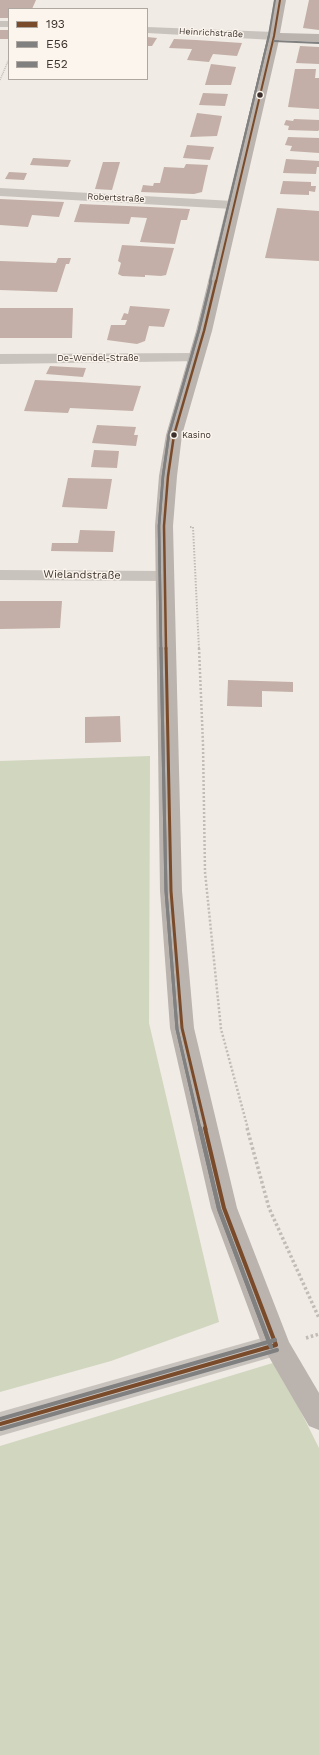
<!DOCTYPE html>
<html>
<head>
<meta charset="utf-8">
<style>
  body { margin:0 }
  #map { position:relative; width:319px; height:1755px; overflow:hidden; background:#f0ebe5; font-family:"Work Sans",sans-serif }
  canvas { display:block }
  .legend { position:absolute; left:8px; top:8px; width:140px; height:72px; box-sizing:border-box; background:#fbf5ee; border:1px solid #aea6a0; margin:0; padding:5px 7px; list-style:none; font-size:12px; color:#3b302b }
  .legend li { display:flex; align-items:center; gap:8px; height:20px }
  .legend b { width:20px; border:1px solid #aea6a0 }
</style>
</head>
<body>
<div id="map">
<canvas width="319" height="1755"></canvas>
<ul class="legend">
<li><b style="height:5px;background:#7a4b2a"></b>193</li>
<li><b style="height:5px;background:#808080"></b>E56</li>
<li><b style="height:5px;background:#808080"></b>E52</li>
</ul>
</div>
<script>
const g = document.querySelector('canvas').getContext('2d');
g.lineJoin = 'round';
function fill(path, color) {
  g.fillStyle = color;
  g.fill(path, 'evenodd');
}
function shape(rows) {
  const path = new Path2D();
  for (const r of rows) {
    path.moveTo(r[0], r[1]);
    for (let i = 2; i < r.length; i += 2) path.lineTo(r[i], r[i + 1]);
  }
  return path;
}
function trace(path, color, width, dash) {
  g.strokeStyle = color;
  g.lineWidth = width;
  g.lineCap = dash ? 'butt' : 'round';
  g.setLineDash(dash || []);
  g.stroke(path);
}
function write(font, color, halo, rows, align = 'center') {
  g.font = font + ' "Work Sans",sans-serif';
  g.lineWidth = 3;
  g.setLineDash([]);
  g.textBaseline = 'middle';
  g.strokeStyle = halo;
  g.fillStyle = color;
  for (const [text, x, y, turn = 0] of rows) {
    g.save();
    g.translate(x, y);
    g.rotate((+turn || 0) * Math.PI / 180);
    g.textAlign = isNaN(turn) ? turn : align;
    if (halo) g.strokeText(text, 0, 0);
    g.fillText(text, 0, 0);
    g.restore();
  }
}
fill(shape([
  [150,756,149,1023,219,1322,111,1361,0,1392,0,761],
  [276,1362,319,1448,319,1755,0,1755,0,1446]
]), '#d1d6bf');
fill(shape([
  [0,0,36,0,32,9,9,9,9,18,0,18],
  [309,0,319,0,319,30,303,28],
  [0,30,9,30,9,39,0,39],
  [147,37,157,38,152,46,147,46],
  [174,39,196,40,242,43,237,56,213,54,209,62,187,60,192,49,169,48],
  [300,46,319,47,319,64,296,63],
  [211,64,236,67,231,85,205,85],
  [295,69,316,69,315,78,319,78,319,109,288,107],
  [203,93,228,94,225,106,199,105],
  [197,113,222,116,217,136,190,137],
  [294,119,319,120,319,130,318,131,288,130,289,126,284,125,286,120,293,121],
  [288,137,319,138,319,153,290,151,292,146,285,145],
  [187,145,214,147,210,160,183,158],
  [33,158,71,160,68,167,30,165],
  [286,159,319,161,319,167,317,167,316,174,283,173],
  [103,162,120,162,112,190,95,189],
  [186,164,208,165,202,192,194,194,141,192,143,185,153,186,154,183,160,183,164,167,184,168],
  [9,172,27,173,24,180,5,179],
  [283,181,311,182,311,186,316,186,315,192,309,191,309,195,280,194],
  [0,199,64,202,59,217,32,215,28,227,0,225],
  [80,204,150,207,190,209,187,220,181,220,175,244,140,242,147,218,131,217,129,224,74,222],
  [277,208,319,211,319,261,265,258],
  [122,245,174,248,166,275,161,276,145,275,145,277,122,276,118,274,121,263,118,261],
  [58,258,71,258,69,264,66,264,57,292,0,290,0,261,56,263],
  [130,306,170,309,164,327,149,326,145,341,137,344,107,340,111,325,125,325,127,320,121,320,124,313,128,314],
  [0,308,73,308,72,338,0,338],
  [50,366,86,368,83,377,46,374],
  [35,380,78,382,141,386,133,411,70,408,68,413,24,411],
  [97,425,136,427,134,435,138,435,136,446,92,443],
  [94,450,119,451,117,468,91,467],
  [68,478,112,479,107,509,62,507],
  [80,530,115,531,113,552,51,551,52,543,78,543],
  [0,601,62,601,60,628,0,629],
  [228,680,293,682,293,692,262,691,262,707,227,706],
  [120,716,121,742,85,743,85,717]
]), '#c3afa7');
trace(shape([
  [0,80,9,59]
]), '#c2bbb6', 1.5, [1, 1]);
trace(shape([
  [190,527,193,527,199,649]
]), '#c2bbb6', 2, [1.5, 1.5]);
trace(shape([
  [199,648,203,744,205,872,221,1029,248,1129]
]), '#c2bbb6', 2.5, [2, 2]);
trace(shape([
  [247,1128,269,1208,319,1318],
  [306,1338,319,1334]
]), '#c2bbb6', 3.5, [2.5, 2.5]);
fill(shape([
  [0,21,9,21,9,27,0,27,0,21],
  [147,27,274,32,280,36,274,40,147,33,147,27],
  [0,188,233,201,238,202,240,205,238,208,233,209,0,196,0,188],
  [196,353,202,355,204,358,202,361,0,364,0,354,196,353],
  [0,570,165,571,171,572,174,576,171,580,165,581,0,580,0,570]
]), '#c9c3be');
fill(shape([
  [276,1334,286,1337,290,1345,286,1353,0,1436,0,1412,276,1334]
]), '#c9c3be');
fill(shape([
  [274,0,286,0,280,33,319,34,319,42,279,40,212,331,182,435,177,476,173,526,182,891,194,1028,237,1208,289,1342,319,1393,319,1430,309,1426,262,1345,211,1208,170,1028,160,891,155,526,159,476,166,435,196,331,268,36,274,0]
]), '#bab3ae');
trace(shape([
  [216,282,274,36,280,0]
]), '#7a4b2a', 2);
trace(shape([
  [166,649,164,526,168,476,174,435,204,331,216,281]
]), '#7a4b2a', 2.5);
trace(shape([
  [166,648,171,891,182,1028,206,1129]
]), '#7a4b2a', 3);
trace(shape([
  [205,1128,224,1208,276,1345],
  [0,1424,276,1345]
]), '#7a4b2a', 4);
trace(shape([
  [274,41,319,43],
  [210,282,269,35]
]), '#808080', 2);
trace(shape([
  [161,649,159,526,163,476,169,434,199,330,211,281]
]), '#808080', 2.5);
trace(shape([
  [161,648,166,891,177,1029,200,1129]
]), '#808080', 3);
trace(shape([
  [200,1128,219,1209,271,1347],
  [1,1429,277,1350]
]), '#808080', 4);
trace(shape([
  [210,282,269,35,275,0]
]), '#808080', 2);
trace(shape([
  [161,649,159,526,163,476,169,434,199,330,211,281]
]), '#808080', 2.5);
trace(shape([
  [161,648,166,891,177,1029,200,1129]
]), '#808080', 3);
trace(shape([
  [200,1128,219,1209,271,1347],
  [0,1419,275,1340]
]), '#808080', 4);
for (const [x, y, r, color] of [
  [260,95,3.5,"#3b302b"],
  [174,435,3.5,"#3b302b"]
]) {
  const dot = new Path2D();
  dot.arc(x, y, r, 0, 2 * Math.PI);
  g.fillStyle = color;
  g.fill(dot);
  trace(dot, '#fbf5ee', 1.5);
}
write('9px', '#3b302b', '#fbf5ee', [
  ["Heinrichstraße",211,33,3],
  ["Robertstraße",116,198,3],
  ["De-Wendel-Straße",98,358]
]);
write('9px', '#3b302b', '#fbf5ee', [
  ["Kasino",182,435]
], 'left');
write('11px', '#3b302b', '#fbf5ee', [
  ["Wielandstraße",82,575,1]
]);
</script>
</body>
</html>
